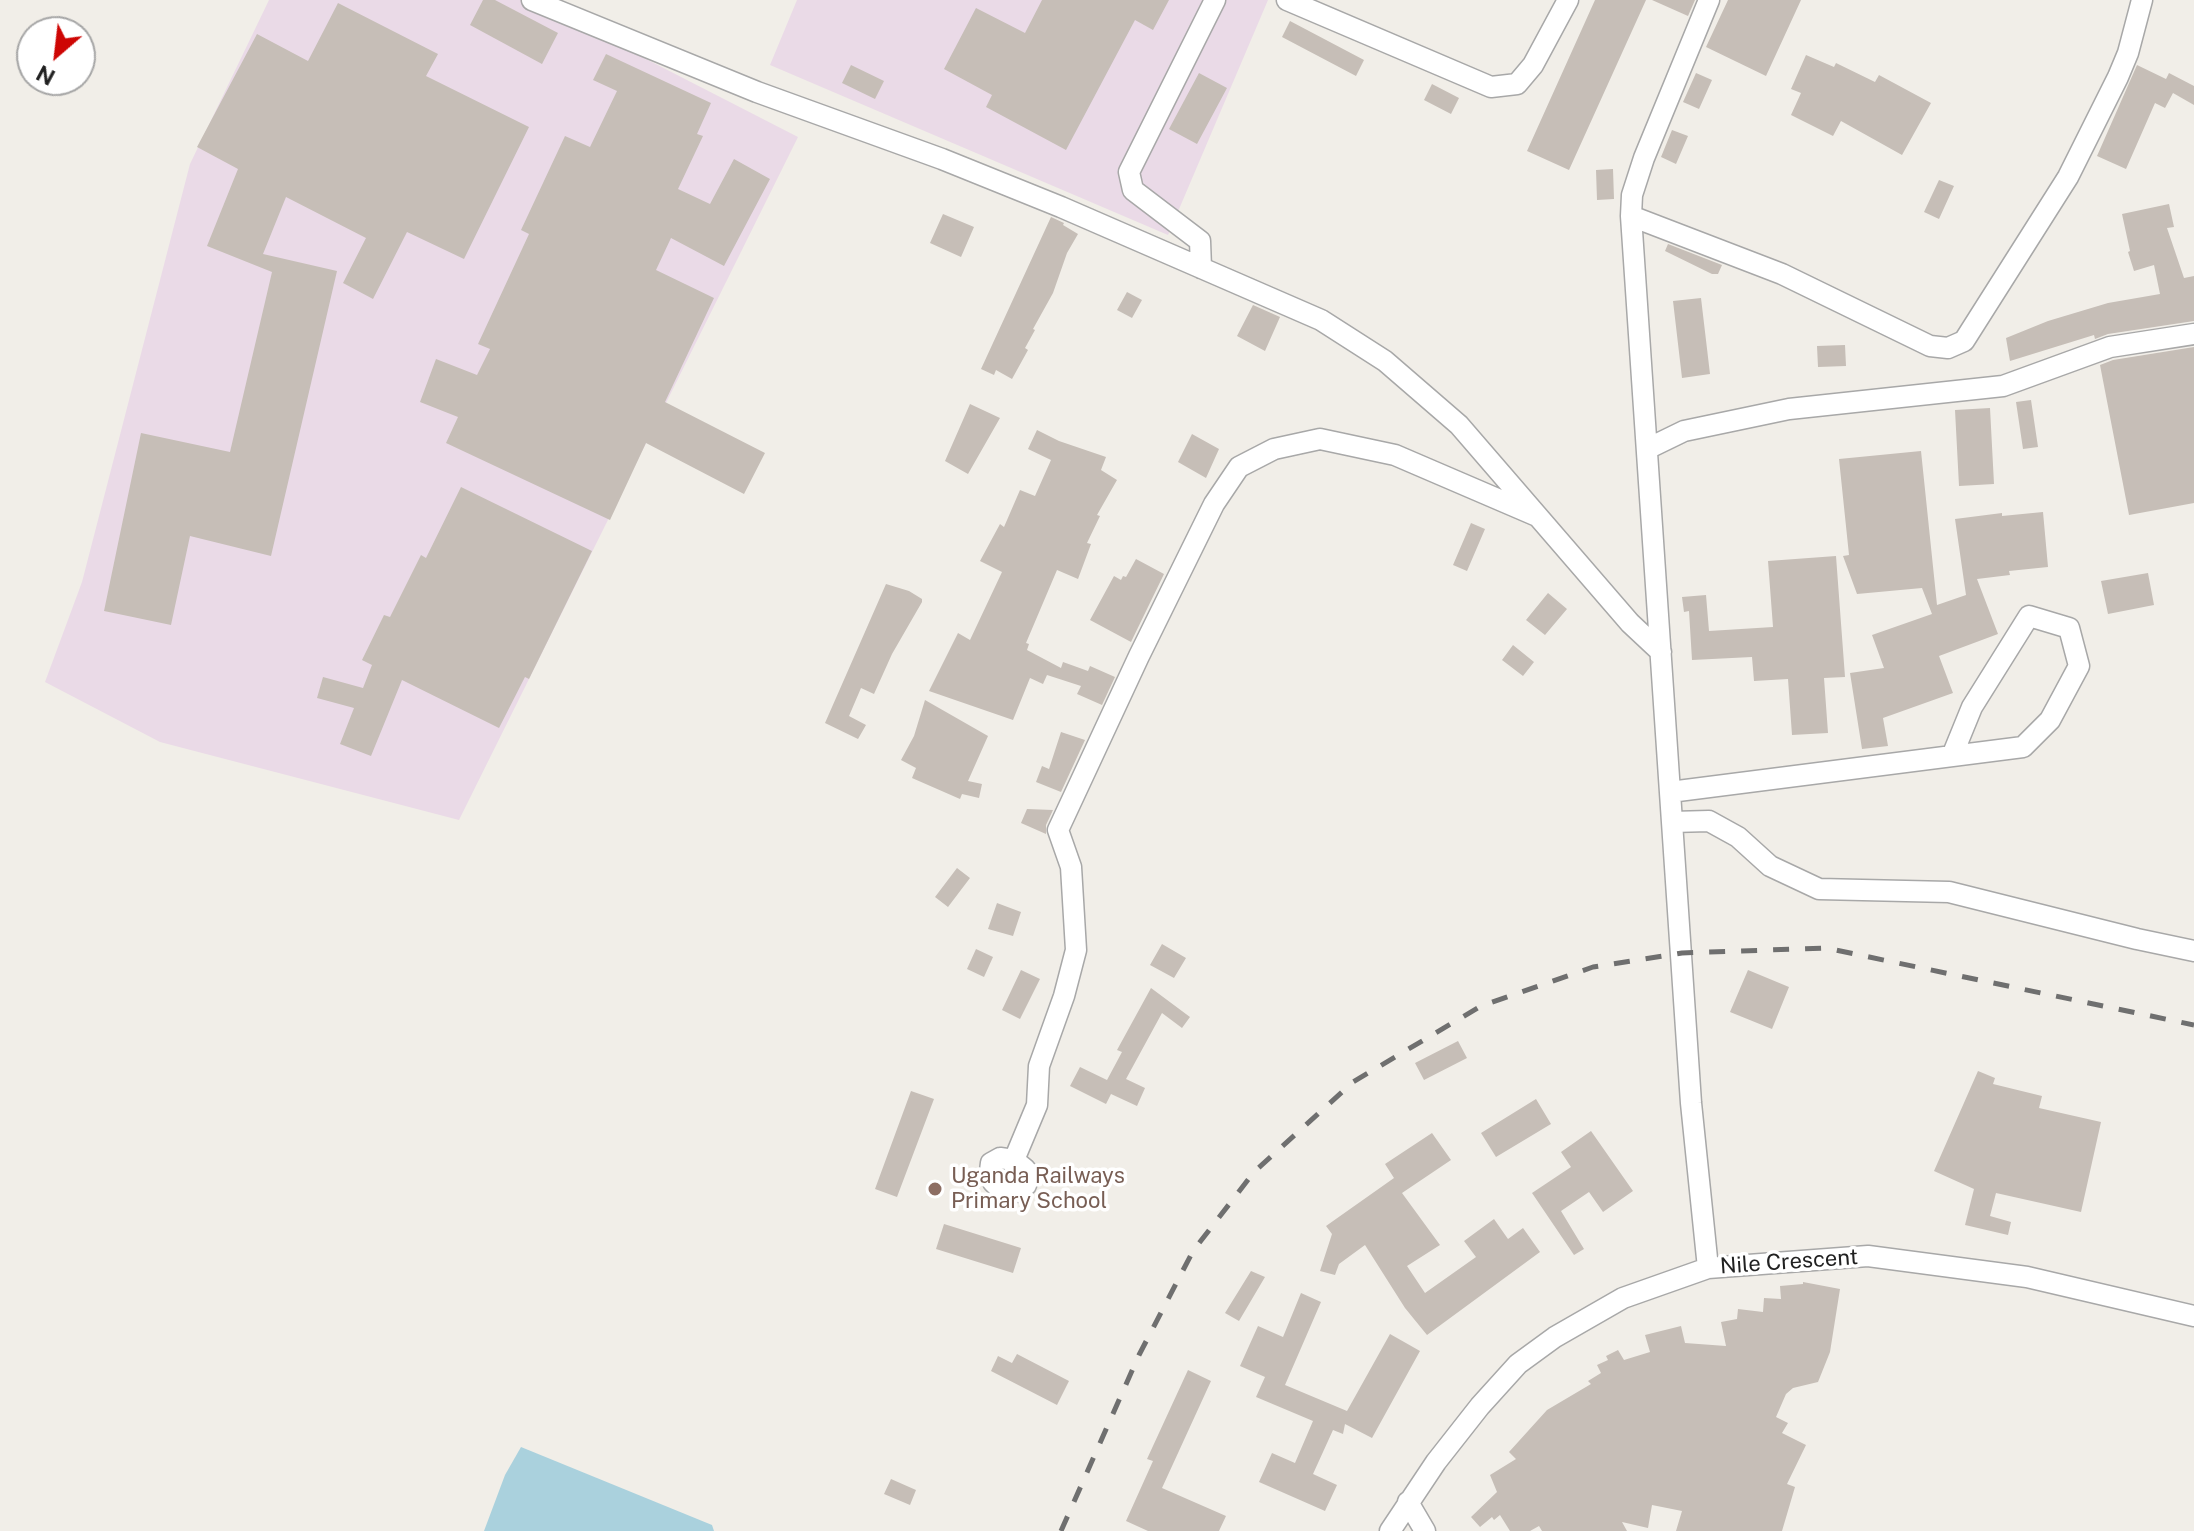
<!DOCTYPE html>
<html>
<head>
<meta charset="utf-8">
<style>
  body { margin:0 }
  #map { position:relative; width:2194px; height:1531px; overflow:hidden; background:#f1eee8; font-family:"Public Sans",sans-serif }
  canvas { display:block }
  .north { position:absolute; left:16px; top:16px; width:80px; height:80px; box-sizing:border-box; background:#fff; border:2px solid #a6a6a6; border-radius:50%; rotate:208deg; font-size:22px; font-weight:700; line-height:32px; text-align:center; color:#212121 }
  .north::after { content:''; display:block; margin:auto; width:28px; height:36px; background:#ce0604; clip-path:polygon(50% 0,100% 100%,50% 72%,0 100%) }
</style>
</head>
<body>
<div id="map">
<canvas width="2194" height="1531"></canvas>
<div class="north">N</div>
</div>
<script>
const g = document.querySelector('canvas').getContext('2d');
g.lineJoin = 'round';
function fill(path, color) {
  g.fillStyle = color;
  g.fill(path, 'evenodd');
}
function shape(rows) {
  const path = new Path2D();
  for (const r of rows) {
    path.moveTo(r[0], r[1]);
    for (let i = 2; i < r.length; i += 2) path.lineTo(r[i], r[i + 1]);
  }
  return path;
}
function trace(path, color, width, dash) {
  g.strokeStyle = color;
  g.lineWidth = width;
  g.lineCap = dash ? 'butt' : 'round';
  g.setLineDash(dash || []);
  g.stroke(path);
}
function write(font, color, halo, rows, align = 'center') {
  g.font = font + ' "Public Sans",sans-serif';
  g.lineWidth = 7;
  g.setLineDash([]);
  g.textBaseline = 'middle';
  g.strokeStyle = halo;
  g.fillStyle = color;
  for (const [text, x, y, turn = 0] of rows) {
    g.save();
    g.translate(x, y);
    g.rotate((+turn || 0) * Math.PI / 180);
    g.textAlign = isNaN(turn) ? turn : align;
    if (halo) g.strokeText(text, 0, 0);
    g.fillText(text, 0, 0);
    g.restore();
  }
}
fill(shape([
  [269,0,531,0,798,137,459,820,160,742,45,682,82,582,190,164],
  [797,0,1268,0,1168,235,770,65]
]), '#eadae7');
fill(shape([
  [521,1447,712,1525,714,1531,484,1531,505,1475]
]), '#aad1dd');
fill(shape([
  [483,0,495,0,558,33,542,64,470,25],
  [1042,0,1169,0,1153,30,1135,20,1066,150,986,107,992,95,944,69,976,8,1025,33],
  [1595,0,1646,0,1569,170,1527,151],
  [1652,0,1695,0,1688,16],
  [1728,0,1801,0,1766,76,1706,47],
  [338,3,438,54,426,76,529,127,464,259,407,232,373,299,343,283,366,238,286,197,263,254,337,271,271,556,190,536,171,625,104,611,141,433,230,452,272,272,207,246,238,169,197,147,257,34,308,61],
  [1290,21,1364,60,1356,76,1282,37],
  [606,54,711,103,697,134,703,136,678,189,710,204,734,159,770,179,724,266,671,238,656,270,714,298,665,402,765,453,744,494,646,443,610,520,446,443,458,417,420,402,436,359,477,375,490,349,478,344,529,234,521,230,565,136,590,147,617,91,593,80],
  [1806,55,1834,67,1836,63,1875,82,1879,75,1931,103,1902,155,1841,121,1833,136,1791,115,1801,93,1791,89],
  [851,65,884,81,875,99,842,83],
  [2137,65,2166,79,2169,73,2194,86,2194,105,2173,93,2165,108,2155,103,2126,169,2097,156],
  [1199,73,1227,88,1197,144,1169,129],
  [1696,73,1712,80,1699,109,1683,102],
  [1432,84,1459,98,1451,114,1424,100],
  [1672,130,1688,136,1676,164,1661,157],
  [1613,169,1614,199,1597,200,1596,170],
  [1939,180,1954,186,1939,219,1924,212],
  [2169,204,2174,227,2167,228,2184,278,2194,276,2194,321,2108,334,2095,339,2094,335,2010,361,2006,338,2048,321,2108,303,2160,294,2154,265,2134,271,2128,252,2130,251,2122,214],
  [943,214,974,227,961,257,930,243],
  [1051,217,1064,223,1063,225,1078,234,1067,253,1053,293,1033,329,1035,330,1025,348,1028,350,1012,379,996,370,994,375,981,369],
  [1668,244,1722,265,1718,274,1712,274,1665,251],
  [1127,292,1142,300,1132,318,1117,310],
  [1701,298,1710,374,1682,378,1673,301],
  [1253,305,1280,317,1265,351,1237,336],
  [1845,345,1846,366,1818,367,1817,346],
  [2194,347,2194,503,2129,515,2100,365,2113,360],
  [2031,400,2038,447,2023,449,2016,402],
  [970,404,1000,418,968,474,945,461],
  [1990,408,1994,484,1959,486,1955,410],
  [1037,430,1059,441,1106,457,1101,470,1117,480,1097,515,1100,516,1087,543,1091,544,1078,579,1057,570,1026,643,1029,644,1027,650,1061,668,1063,662,1088,671,1090,666,1115,677,1102,705,1077,694,1081,686,1047,675,1043,684,1030,678,1013,720,929,691,958,633,970,640,1002,572,980,561,1000,524,1004,527,1020,490,1035,496,1051,460,1028,449],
  [1192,434,1219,449,1206,478,1178,462],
  [1921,451,1937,605,1966,595,1955,519,2002,513,2002,516,2043,512,2048,567,2009,571,2010,575,1977,579,1998,634,1939,656,1953,693,1883,718,1888,746,1862,749,1850,673,1884,668,1872,635,1932,614,1922,588,1857,594,1843,556,1849,555,1839,459],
  [461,487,592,551,529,679,525,677,499,728,402,680,371,756,340,744,354,708,317,698,323,677,363,688,372,665,362,660,384,615,390,617,421,555,426,558],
  [1471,523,1485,529,1467,571,1453,565],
  [1836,556,1845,677,1824,678,1828,733,1792,735,1788,679,1754,681,1752,657,1692,660,1689,611,1684,612,1682,597,1706,595,1709,631,1773,627,1768,561],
  [1136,559,1164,574,1131,642,1090,620,1114,576,1121,580,1123,576,1126,577],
  [2148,573,2154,605,2108,614,2101,581],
  [886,584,909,591,922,599,922,602,892,654,874,694,861,688,849,716,866,725,858,739,825,723],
  [1548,593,1567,609,1545,635,1526,620],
  [1513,645,1534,662,1523,676,1502,660],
  [925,700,988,736,968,781,982,784,979,798,962,794,960,799,912,778,916,768,901,760,914,736],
  [1061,732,1085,740,1061,792,1036,782,1042,766,1049,769],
  [1027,809,1053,810,1046,825,1046,834,1021,823],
  [957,868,970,878,948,907,935,897],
  [997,903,1021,912,1013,936,988,929],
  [1162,944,1186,958,1174,978,1150,965],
  [976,949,993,957,984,977,967,969],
  [1021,970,1040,979,1020,1019,1002,1010],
  [1748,970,1789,987,1772,1029,1730,1012],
  [1151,988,1190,1017,1182,1028,1162,1013,1126,1079,1145,1088,1137,1106,1111,1094,1106,1104,1070,1086,1080,1067,1107,1080,1122,1052,1117,1050],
  [1458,1041,1467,1058,1424,1080,1415,1063],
  [1978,1071,1995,1078,1993,1084,2042,1096,2039,1108,2101,1122,2081,1212,1996,1193,1990,1216,2011,1222,2008,1235,1965,1225,1974,1189,1934,1171],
  [911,1091,934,1099,897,1197,875,1189],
  [1536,1099,1551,1124,1496,1157,1481,1133],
  [1591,1131,1633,1191,1603,1212,1589,1192,1561,1211,1584,1249,1574,1255,1532,1193,1571,1167,1561,1152],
  [1432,1133,1451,1160,1402,1193,1440,1245,1407,1266,1425,1293,1476,1257,1464,1241,1494,1219,1508,1239,1523,1228,1540,1252,1427,1335,1405,1308,1365,1245,1339,1264,1335,1275,1320,1271,1332,1234,1326,1226,1394,1178,1385,1164],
  [944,1224,1021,1248,1013,1273,936,1249],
  [1251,1271,1265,1277,1239,1321,1225,1313],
  [1803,1282,1840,1289,1830,1352,1818,1382,1793,1388,1786,1394,1776,1417,1788,1423,1782,1433,1806,1445,1787,1484,1795,1487,1782,1531,1676,1531,1682,1511,1652,1505,1648,1528,1622,1522,1627,1531,1542,1531,1539,1526,1530,1531,1510,1531,1500,1515,1494,1520,1492,1517,1480,1527,1471,1517,1497,1492,1490,1475,1516,1459,1509,1452,1547,1410,1591,1384,1588,1381,1601,1373,1597,1365,1608,1360,1606,1356,1618,1350,1624,1360,1650,1352,1645,1335,1681,1326,1685,1343,1726,1346,1721,1322,1737,1319,1738,1309,1763,1312,1764,1298,1781,1299,1780,1286,1803,1284],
  [1301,1293,1321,1302,1285,1385,1347,1411,1390,1334,1420,1351,1372,1438,1345,1424,1343,1434,1333,1430,1313,1474,1337,1485,1325,1511,1259,1482,1272,1453,1295,1463,1313,1421,1256,1397,1265,1377,1240,1366,1258,1326,1283,1337],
  [1017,1354,1069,1381,1057,1405,991,1371,998,1356,1012,1363],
  [1188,1370,1211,1381,1162,1488,1226,1516,1219,1531,1148,1531,1126,1521,1153,1461,1147,1459],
  [891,1479,916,1490,910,1505,884,1494]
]), '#c6beb7');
const minor = shape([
  [532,0,757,92,942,159,1061,207,1321,320,1385,361,1459,425,1630,623,1661,652],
  [1287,0,1491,87,1517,84,1533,65,1568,0],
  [1631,216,1782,274,1930,346,1948,348,1964,341,2068,177,2118,77,2128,53,2142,0],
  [1201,268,1200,241,1133,190,1129,172,1215,0],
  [1647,449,1684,431,1789,409,2003,386,2110,347,2194,334],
  [1670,792,2023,747,2050,720,2079,666,2069,628,2029,616,1972,707,1952,756],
  [1672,822,1709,821,1738,837,1770,866,1819,889,1949,892,2137,939,2194,951],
  [1000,1158,1014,1160,1025,1169,1029,1174,1026,1185,1016,1192,1001,1190,993,1182,990,1171,991,1163,1000,1158],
  [1014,1160,1037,1105,1039,1066,1064,996,1076,950,1071,867,1058,830,1139,656,1214,504,1239,467,1274,449,1320,439,1395,455,1537,516],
  [1708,1268,1691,1103,1631,216,1632,195,1644,158,1709,0],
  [1408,1502,1425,1531],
  [1390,1531,1436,1462,1480,1406,1518,1364,1555,1337,1623,1298,1708,1268,1868,1256,2027,1277,2194,1316]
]);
trace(minor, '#a8a8a8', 23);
trace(minor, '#fff', 20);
trace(shape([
  [1061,1531,1139,1355,1193,1251,1254,1172,1353,1082,1481,1006,1593,967,1682,953,1826,948,2194,1025]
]), '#6f6f6f', 5, [16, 16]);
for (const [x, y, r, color] of [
  [935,1189,8,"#8d6e63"]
]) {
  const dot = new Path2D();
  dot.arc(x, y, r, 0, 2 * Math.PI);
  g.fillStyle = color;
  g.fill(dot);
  trace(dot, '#fff', 3);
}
write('22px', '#785e54', '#fff', [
  ["Uganda Railways",951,1176],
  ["Primary School",951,1201]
], 'left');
write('22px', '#212121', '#fff', [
  ["Nile Crescent",1789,1262,-4]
]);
</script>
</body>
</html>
